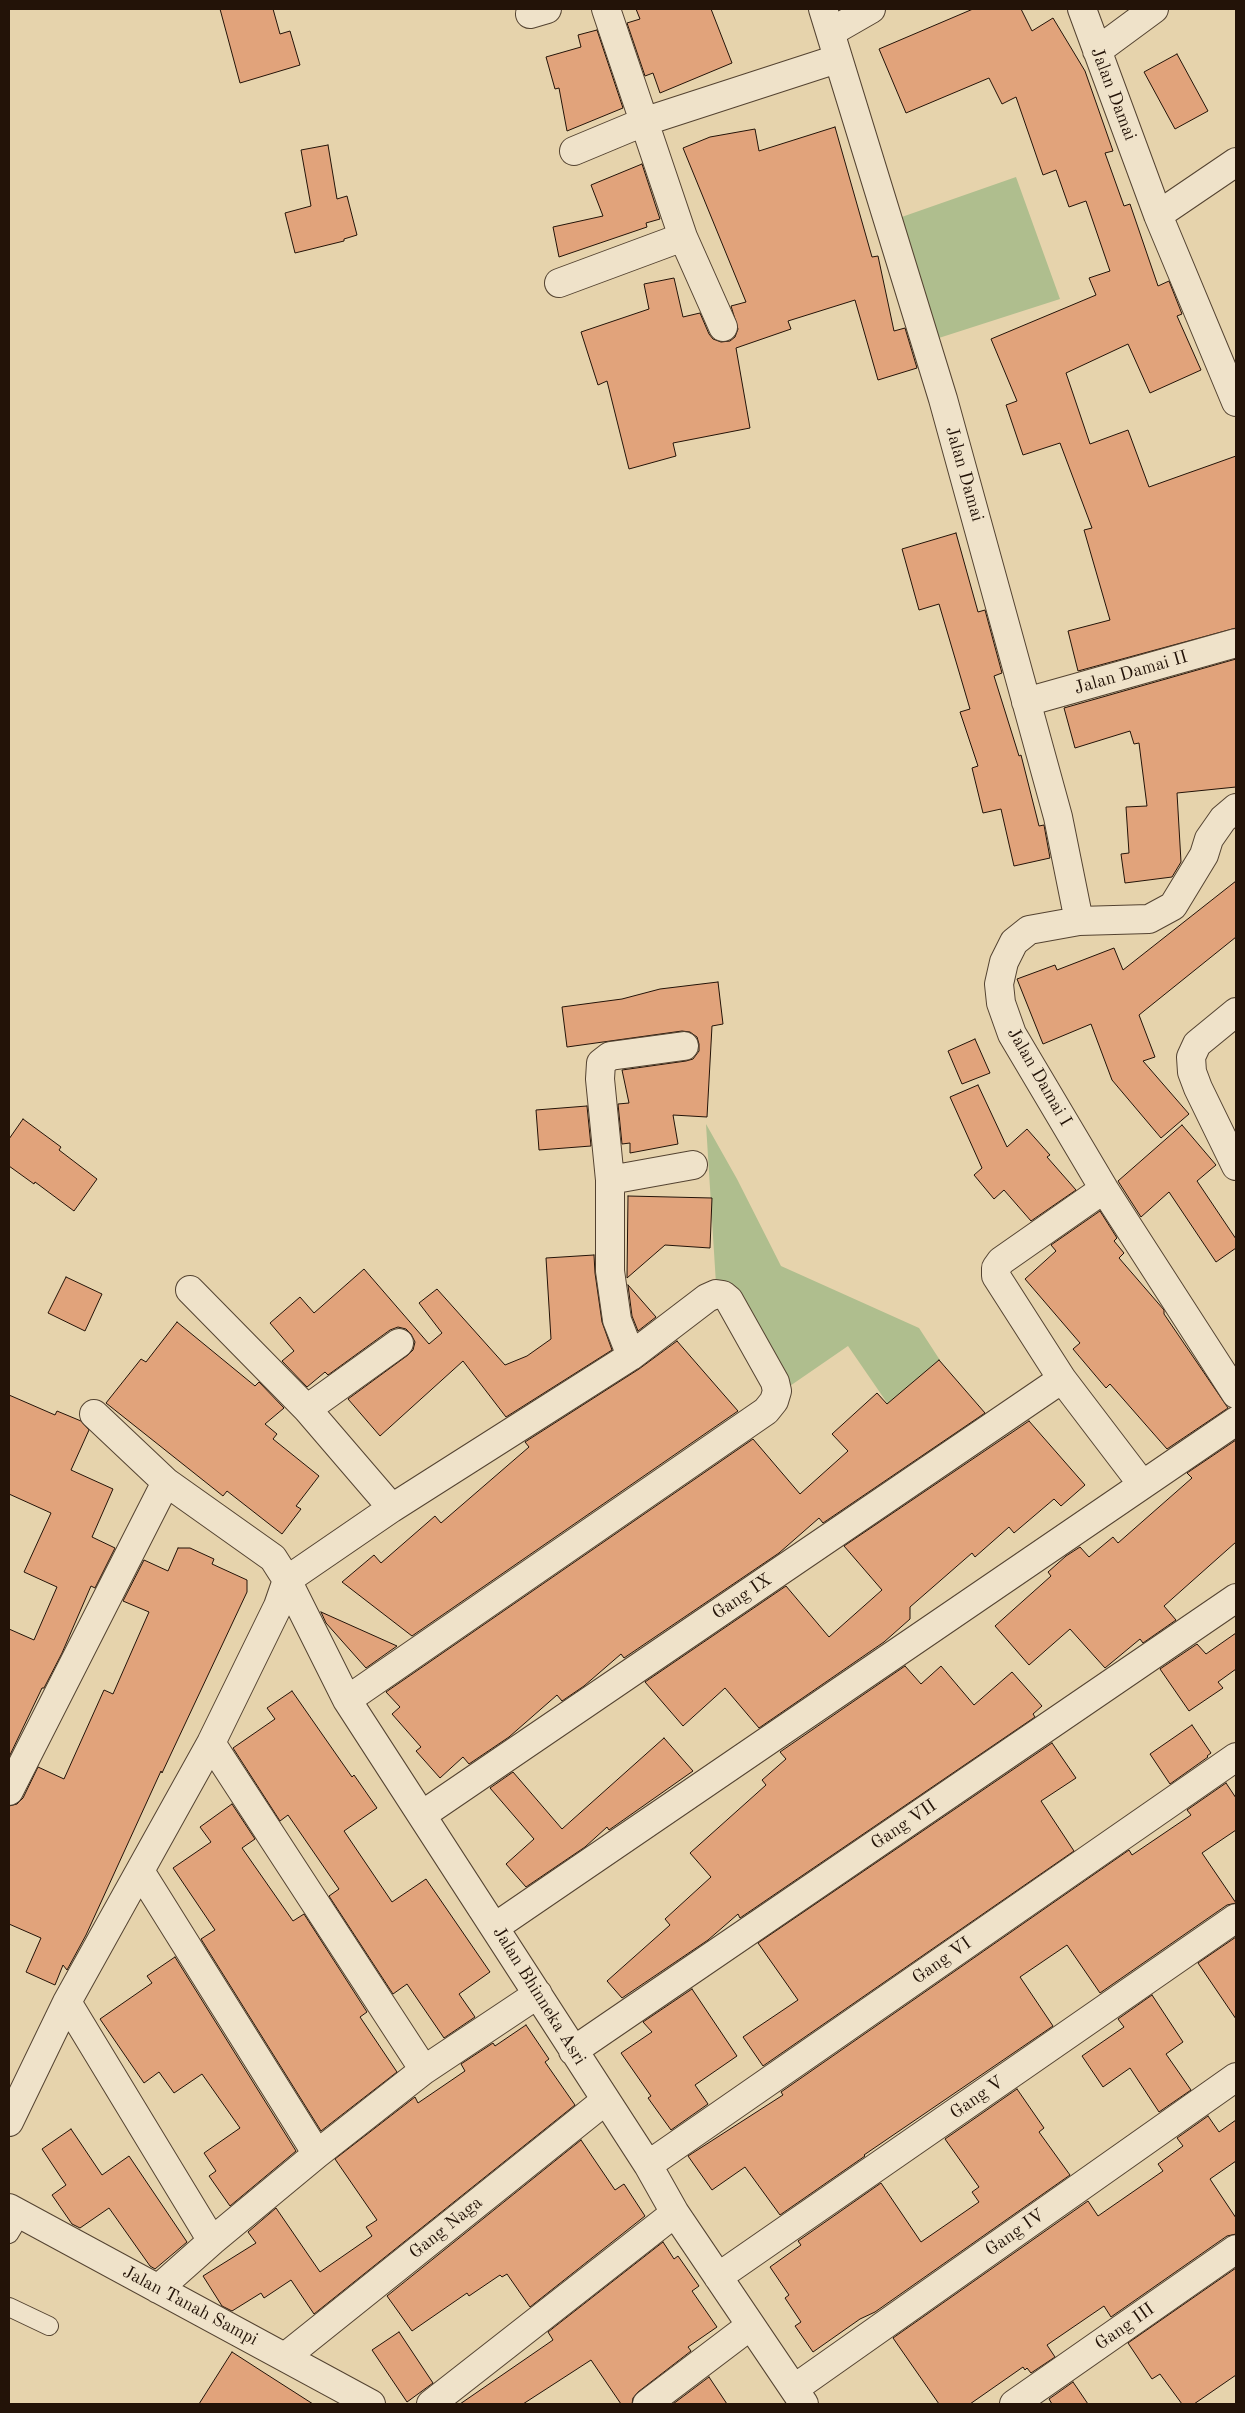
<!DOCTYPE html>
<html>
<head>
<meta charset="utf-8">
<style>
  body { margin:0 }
  #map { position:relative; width:1245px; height:2413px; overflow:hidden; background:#e6d3ac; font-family:"Old Standard TT",serif }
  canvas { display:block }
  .frame { position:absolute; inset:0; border:10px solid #231308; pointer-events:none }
</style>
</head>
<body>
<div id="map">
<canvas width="1245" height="2413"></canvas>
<div class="frame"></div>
</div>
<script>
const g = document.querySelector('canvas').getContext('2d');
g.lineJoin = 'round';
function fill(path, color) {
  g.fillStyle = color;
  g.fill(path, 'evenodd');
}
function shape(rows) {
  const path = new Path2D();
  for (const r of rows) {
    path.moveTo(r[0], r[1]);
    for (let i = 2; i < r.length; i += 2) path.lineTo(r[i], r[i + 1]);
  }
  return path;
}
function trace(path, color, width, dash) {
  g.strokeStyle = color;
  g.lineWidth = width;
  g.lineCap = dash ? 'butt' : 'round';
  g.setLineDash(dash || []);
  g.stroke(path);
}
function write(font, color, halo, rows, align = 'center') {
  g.font = font + ' "Old Standard TT",serif';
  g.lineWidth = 5;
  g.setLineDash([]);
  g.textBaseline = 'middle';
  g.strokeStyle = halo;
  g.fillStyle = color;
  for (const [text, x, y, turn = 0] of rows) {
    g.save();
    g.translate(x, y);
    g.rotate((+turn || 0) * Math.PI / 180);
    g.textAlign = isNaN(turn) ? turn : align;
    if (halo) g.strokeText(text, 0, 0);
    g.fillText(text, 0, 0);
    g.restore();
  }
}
fill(shape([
  [1016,177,1060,299,914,346,876,226],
  [706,1124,737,1179,781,1266,919,1328,979,1420,925,1458,848,1346,787,1388,716,1284]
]), '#afbe8e');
const building = shape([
  [220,9,273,9,280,34,290,31,300,65,240,83,220,9],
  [636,9,711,9,732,63,660,93,653,73,645,76,627,23,640,19,636,9],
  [973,9,1021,9,1032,31,1053,18,1085,71,1113,151,1105,153,1124,206,1130,204,1158,286,1169,281,1182,314,1177,316,1201,370,1150,393,1128,344,1066,373,1090,444,1128,430,1149,487,1236,456,1236,628,1078,671,1068,631,1110,620,1084,530,1092,528,1060,443,1023,455,1006,405,1017,401,991,339,1096,295,1089,278,1110,271,1086,201,1069,207,1056,170,1043,175,1016,97,1002,104,989,78,906,113,879,49,973,9],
  [597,30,623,108,567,131,559,88,555,89,546,57,581,47,578,35,597,30],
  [1177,54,1208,111,1175,129,1144,72,1177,54],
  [835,127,872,257,878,256,894,331,905,328,917,368,878,380,855,300,788,321,791,329,736,348,750,428,673,443,676,456,629,469,607,381,598,385,581,332,649,309,644,284,674,278,683,317,700,313,709,334,713,339,721,342,730,341,735,337,738,329,731,306,746,302,683,148,710,137,755,129,759,151,835,127],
  [328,145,337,199,347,196,357,235,344,239,344,241,295,253,285,213,311,206,301,150,328,145],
  [642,164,660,219,646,223,647,227,559,257,553,227,603,216,591,185,642,164],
  [956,533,978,612,985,610,1002,673,994,676,1019,756,1021,755,1039,826,1044,825,1050,858,1014,866,1001,809,983,813,972,768,978,766,960,712,970,709,939,604,919,610,902,549,956,533],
  [1236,659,1236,787,1177,793,1181,862,1172,877,1125,883,1121,854,1129,853,1126,807,1147,806,1139,743,1134,744,1130,731,1075,748,1064,708,1236,659],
  [1236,881,1236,937,1139,1015,1155,1057,1143,1061,1189,1114,1161,1138,1112,1080,1091,1024,1043,1044,1017,979,1055,965,1057,970,1114,948,1123,970,1236,881],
  [718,982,723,1024,712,1026,707,1117,673,1115,678,1144,630,1153,630,1143,622,1144,618,1104,629,1103,622,1070,686,1061,693,1059,699,1051,699,1044,697,1037,690,1032,682,1031,567,1047,562,1007,622,999,660,989,718,982],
  [975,1039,990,1073,962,1084,948,1051,975,1039],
  [978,1085,1007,1147,1027,1129,1050,1155,1047,1157,1076,1190,1031,1221,1004,1190,994,1199,974,1175,982,1168,950,1097,978,1085],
  [587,1106,591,1146,539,1150,536,1110,587,1106],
  [23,1119,61,1147,59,1150,97,1179,74,1211,35,1182,34,1184,9,1166,9,1139,23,1119],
  [1182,1125,1216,1165,1197,1181,1236,1239,1236,1248,1216,1262,1169,1192,1141,1217,1118,1181,1182,1125],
  [628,1196,712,1198,710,1248,665,1245,627,1278,628,1196],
  [1100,1211,1117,1238,1114,1241,1124,1253,1119,1258,1164,1310,1164,1314,1228,1408,1167,1449,1110,1384,1106,1388,1073,1349,1080,1343,1025,1279,1056,1251,1051,1245,1100,1211],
  [594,1255,595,1273,602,1322,612,1350,506,1417,463,1361,380,1436,348,1399,408,1355,413,1350,415,1342,411,1334,406,1329,398,1327,390,1330,328,1375,325,1372,307,1387,282,1361,294,1351,270,1323,300,1297,314,1313,364,1269,429,1344,442,1333,419,1303,437,1289,505,1365,527,1356,551,1339,546,1258,594,1255],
  [66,1277,102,1294,85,1331,48,1313,66,1277],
  [628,1285,656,1317,638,1331,632,1316,628,1285],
  [177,1322,255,1386,259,1382,284,1408,265,1424,277,1434,273,1439,319,1476,296,1506,301,1509,282,1534,227,1491,223,1496,106,1403,141,1359,146,1362,177,1322],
  [677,1341,738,1411,412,1636,342,1582,374,1555,381,1563,435,1516,441,1523,529,1447,525,1442,639,1369,677,1341],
  [939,1360,985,1413,823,1523,819,1518,779,1553,624,1658,621,1654,584,1686,562,1701,557,1695,509,1737,469,1764,463,1757,440,1778,416,1751,421,1747,392,1714,400,1707,386,1692,753,1439,800,1494,848,1451,832,1434,877,1393,887,1404,939,1360],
  [9,1395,55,1415,57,1411,81,1421,89,1430,71,1470,113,1489,92,1537,115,1548,95,1588,91,1586,62,1653,44,1688,42,1688,9,1757,9,1629,34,1640,57,1587,24,1572,51,1513,9,1494,9,1395],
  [1029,1421,1085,1485,1061,1506,1054,1499,1014,1533,1009,1527,975,1557,972,1553,910,1607,910,1619,884,1642,759,1728,725,1688,683,1726,645,1682,786,1586,829,1637,882,1590,844,1546,1029,1421],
  [1236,1440,1236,1542,1164,1606,1176,1620,1143,1643,1140,1639,1105,1668,1070,1629,1029,1665,995,1626,1051,1576,1048,1572,1066,1556,1080,1547,1089,1557,1113,1537,1118,1543,1192,1478,1187,1473,1236,1440],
  [178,1548,190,1548,214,1559,212,1564,247,1580,247,1592,162,1773,161,1771,86,1935,67,1970,63,1965,55,1985,26,1972,41,1938,9,1924,9,1806,17,1804,23,1798,38,1767,64,1779,104,1690,113,1694,149,1612,123,1601,144,1560,168,1571,178,1548],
  [321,1612,397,1646,366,1668,326,1623,321,1612],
  [1236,1633,1236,1669,1218,1682,1223,1688,1189,1711,1160,1669,1197,1644,1206,1654,1236,1633],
  [905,1666,921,1684,941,1666,974,1705,1012,1672,1042,1706,1033,1714,1035,1717,740,1918,738,1914,708,1940,622,1998,607,1981,670,1925,665,1919,711,1877,690,1853,766,1785,762,1780,786,1759,780,1752,905,1666],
  [292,1691,352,1777,354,1775,377,1808,344,1831,392,1902,426,1879,490,1972,459,1994,475,2017,444,2038,407,1984,393,1994,329,1896,339,1889,288,1815,280,1821,233,1748,275,1719,267,1708,292,1691],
  [1192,1725,1211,1753,1207,1756,1208,1757,1170,1784,1150,1754,1192,1725],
  [664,1738,693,1771,609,1830,607,1827,585,1847,526,1887,506,1864,534,1839,490,1788,513,1772,562,1829,664,1738],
  [1052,1743,1076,1778,1041,1801,1074,1851,763,2066,743,2037,798,2000,758,1943,1052,1743],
  [1226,1783,1236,1798,1236,1830,1202,1853,1236,1903,1227,1905,1100,1993,1067,1945,1020,1977,1053,2026,864,2155,865,2156,780,2215,745,2167,712,2190,688,2156,783,2095,781,2092,1129,1850,1132,1855,1191,1815,1187,1810,1226,1783],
  [232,1804,255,1839,242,1848,293,1921,304,1914,367,2012,360,2017,397,2072,321,2131,201,1939,215,1930,173,1868,211,1842,200,1827,232,1804],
  [1236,1937,1236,2019,1198,1963,1236,1937],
  [175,1957,296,2151,230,2206,209,2176,216,2171,204,2153,240,2128,202,2074,174,2093,159,2072,144,2083,100,2019,152,1983,147,1976,175,1957],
  [692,1989,737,2056,695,2085,708,2104,671,2130,648,2098,651,2096,621,2053,652,2032,643,2022,692,1989],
  [1152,1995,1183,2042,1166,2054,1191,2090,1159,2112,1130,2068,1103,2087,1082,2056,1124,2027,1118,2019,1152,1995],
  [526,2025,549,2059,545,2062,575,2105,314,2314,291,2280,264,2298,261,2293,232,2311,222,2306,203,2276,256,2243,248,2232,276,2208,320,2272,372,2236,366,2227,377,2220,335,2159,415,2097,418,2103,465,2071,461,2064,493,2043,495,2046,526,2025],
  [1017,2089,1044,2128,1039,2132,1070,2175,875,2312,860,2319,813,2352,795,2326,801,2322,785,2298,789,2295,770,2267,801,2245,798,2241,881,2183,921,2242,979,2202,972,2192,979,2187,945,2139,1017,2089],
  [1208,2116,1219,2132,1236,2120,1236,2161,1210,2179,1236,2218,1236,2234,1227,2236,1111,2317,1104,2306,1047,2345,1055,2357,1031,2373,1027,2368,1025,2370,1023,2367,970,2404,939,2404,893,2338,1088,2201,1098,2216,1163,2171,1158,2164,1183,2146,1177,2138,1208,2116],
  [71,2129,102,2175,129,2156,187,2242,155,2269,150,2266,109,2208,80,2228,72,2224,52,2195,66,2185,42,2149,71,2129],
  [581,2140,615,2190,624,2184,645,2216,530,2307,507,2274,502,2277,500,2275,469,2296,467,2293,412,2331,387,2296,581,2140],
  [663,2242,674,2259,678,2256,699,2286,692,2291,717,2327,688,2347,691,2351,638,2392,633,2398,632,2404,621,2404,591,2360,523,2404,460,2404,553,2340,548,2332,663,2242],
  [1236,2268,1236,2375,1194,2404,1182,2404,1160,2374,1152,2379,1128,2343,1236,2268],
  [399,2332,433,2383,407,2402,372,2350,399,2332],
  [232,2352,263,2372,313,2404,199,2404,232,2352],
  [709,2377,727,2404,673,2404,709,2377],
  [1073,2382,1088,2404,1052,2404,1049,2399,1073,2382]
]);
fill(building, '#e1a37b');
trace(building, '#231308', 1);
const lane = shape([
  [9,2234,21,2214],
  [9,2307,49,2326]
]);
const street = shape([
  [606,9,683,237,723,327],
  [823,9,943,399,1058,817,1079,921],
  [1082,9,1158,215,1236,402],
  [530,14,547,9],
  [831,32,871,9],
  [1097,51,1154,9],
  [574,151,646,121,837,59],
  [1158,215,1236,162],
  [559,283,683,237],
  [1026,702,1236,643],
  [1236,808,1223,819,1209,839,1204,855,1173,906,1149,919,1079,921,1029,930,1014,942,1004,962,999,984,1001,1003,1012,1034,1104,1189,1236,1394],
  [1236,1012,1197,1044,1191,1057,1192,1072,1198,1088,1236,1166],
  [610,1180,693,1165],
  [1104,1189,1001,1261,996,1268,996,1276,1062,1379,1142,1484],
  [190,1290,307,1409,392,1508],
  [631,1356,617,1320,610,1271,610,1180,600,1079,601,1063,610,1056,684,1046],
  [307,1409,399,1343],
  [94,1414,166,1482,273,1558,287,1580,347,1700,648,2165,675,2213,804,2404],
  [211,1743,424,2070],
  [9,1791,166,1482],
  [422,1815,1062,1379],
  [140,1871,317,2154],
  [495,1927,1236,1421],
  [67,2002,212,2241],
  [573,2051,1236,1598],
  [9,2122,67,2002,211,1743,278,1606,287,1580,392,1508,631,1356,707,1298,716,1294,723,1295,729,1300,775,1382,777,1391,774,1401,766,1411,347,1700],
  [648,2165,1236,1757],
  [9,2208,371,2404],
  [718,2277,1236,1918],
  [158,2289,212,2241,317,2154,424,2070,538,1994],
  [285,2357,606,2100],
  [795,2388,1236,2077],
  [431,2404,675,2213],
  [647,2404,750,2326],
  [1014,2404,1236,2249]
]);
trace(lane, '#544331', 20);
trace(street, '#544331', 30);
trace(lane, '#efe2c9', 18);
trace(street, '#efe2c9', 28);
write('18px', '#231308', '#efe2c9', [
  ["Jalan Damai",1113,94,69],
  ["Jalan Damai",964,474,74],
  ["Jalan Damai II",1131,673,-16],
  ["Jalan Damai I",1039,1077,60],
  ["Gang IX",742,1597,-34],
  ["Gang VII",904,1825,-34],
  ["Gang VI",942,1961,-35],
  ["Jalan Bhinneka Asri",539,1996,58],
  ["Gang V",977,2098,-35],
  ["Gang Naga",446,2228,-39],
  ["Gang IV",1015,2233,-35],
  ["Jalan Tanah Sampi",190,2306,28],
  ["Gang III",1125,2327,-35]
]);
</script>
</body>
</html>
